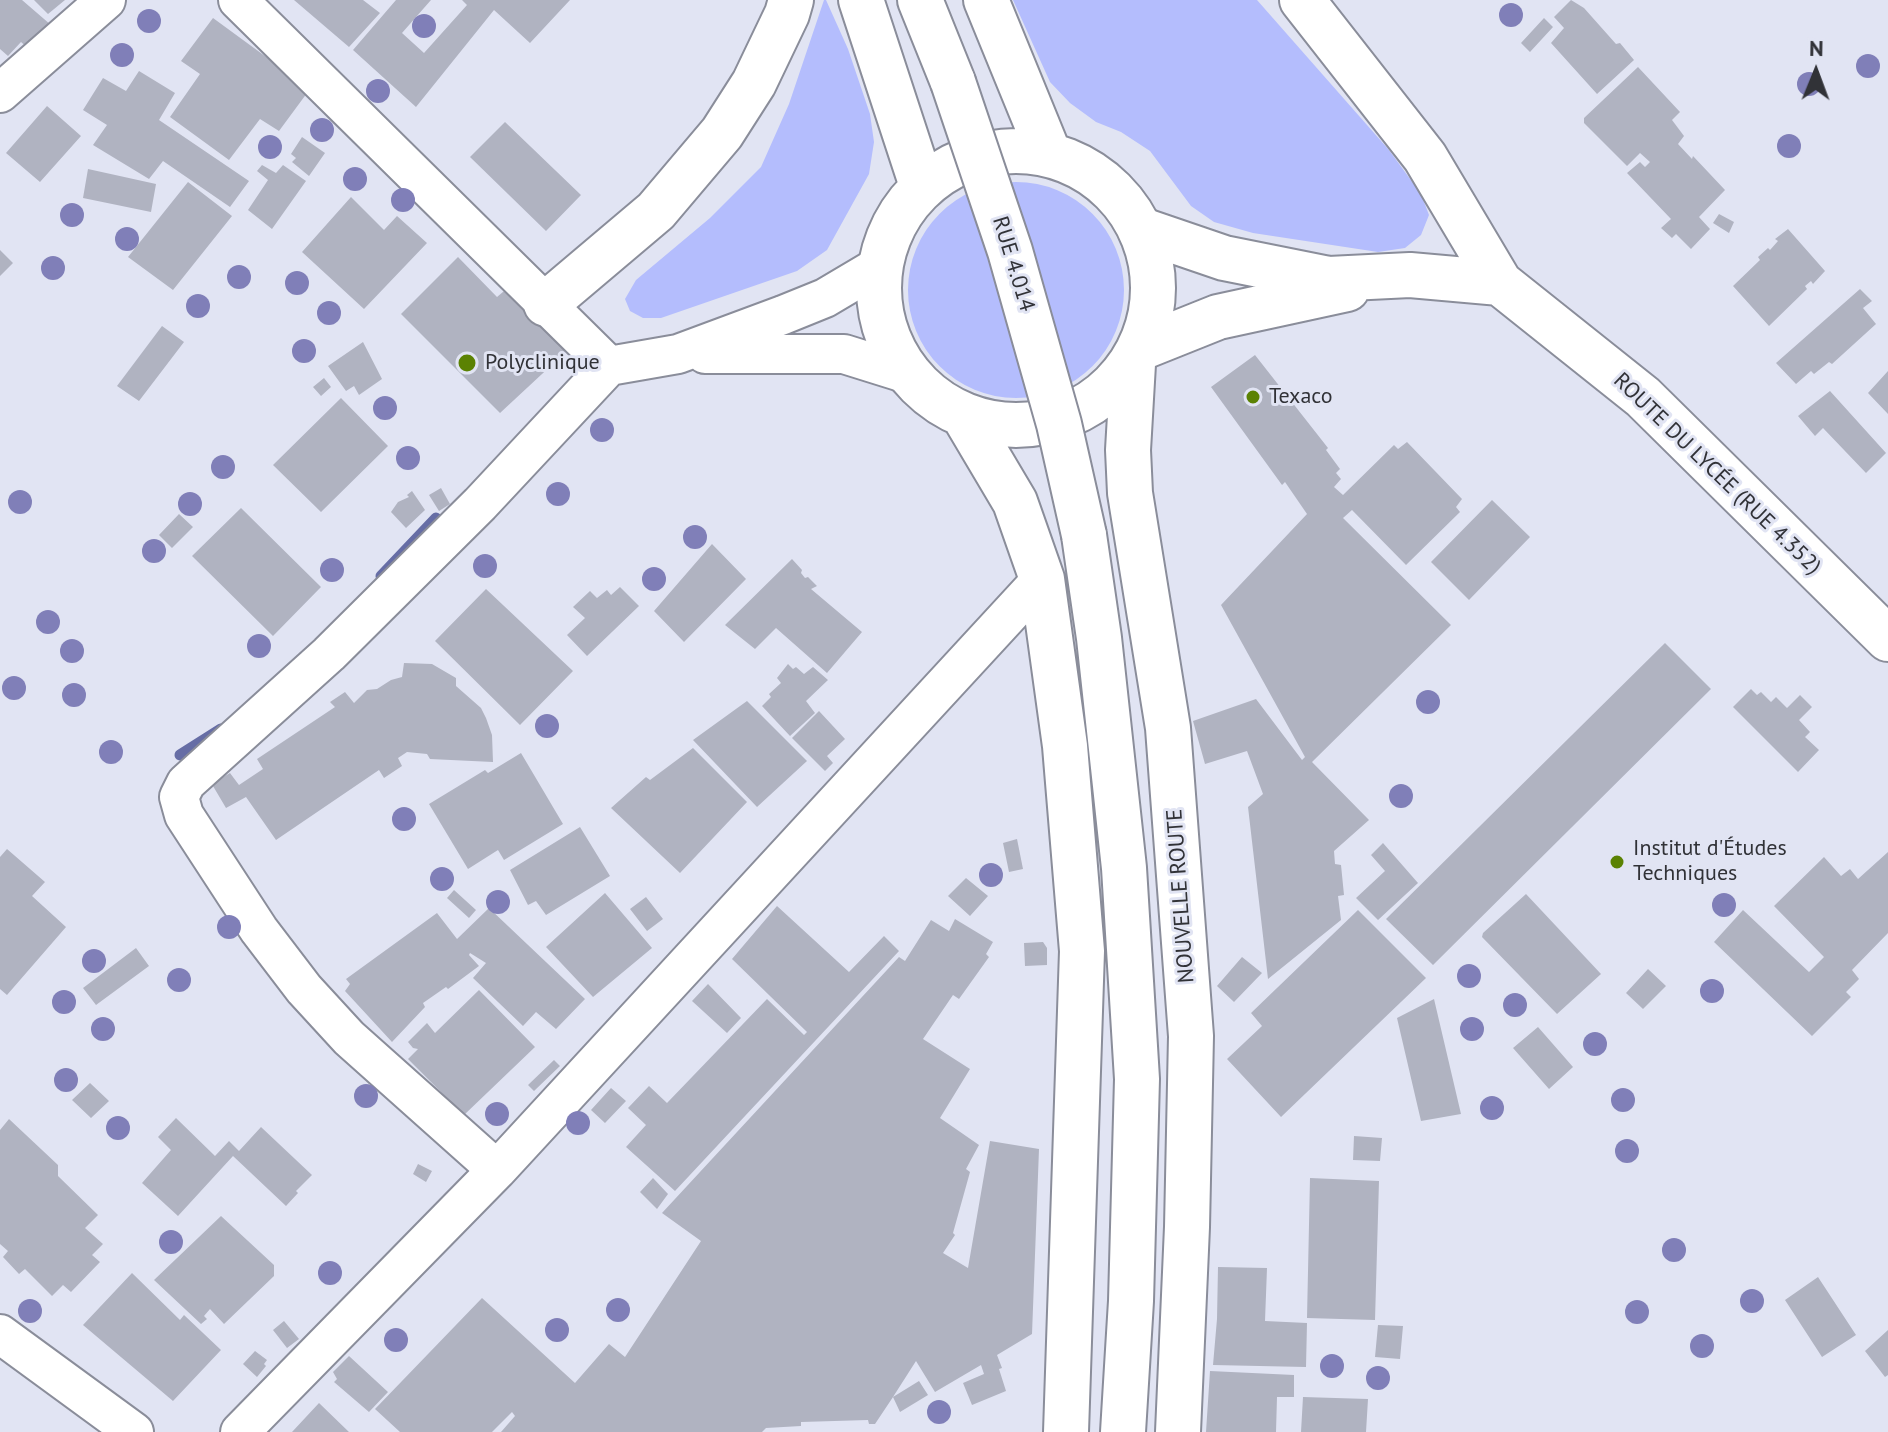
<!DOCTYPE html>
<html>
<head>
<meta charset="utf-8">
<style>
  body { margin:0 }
  #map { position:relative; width:1888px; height:1432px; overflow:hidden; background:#e1e4f3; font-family:"PT Sans",sans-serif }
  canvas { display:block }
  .north { position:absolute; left:1776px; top:32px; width:80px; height:80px; -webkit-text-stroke:6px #e1e4f3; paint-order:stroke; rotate:1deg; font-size:22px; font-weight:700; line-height:32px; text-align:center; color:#313237 }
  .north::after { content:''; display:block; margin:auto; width:28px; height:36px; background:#313237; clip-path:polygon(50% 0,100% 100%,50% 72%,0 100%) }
</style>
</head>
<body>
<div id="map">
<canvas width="1888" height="1432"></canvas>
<div class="north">N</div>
</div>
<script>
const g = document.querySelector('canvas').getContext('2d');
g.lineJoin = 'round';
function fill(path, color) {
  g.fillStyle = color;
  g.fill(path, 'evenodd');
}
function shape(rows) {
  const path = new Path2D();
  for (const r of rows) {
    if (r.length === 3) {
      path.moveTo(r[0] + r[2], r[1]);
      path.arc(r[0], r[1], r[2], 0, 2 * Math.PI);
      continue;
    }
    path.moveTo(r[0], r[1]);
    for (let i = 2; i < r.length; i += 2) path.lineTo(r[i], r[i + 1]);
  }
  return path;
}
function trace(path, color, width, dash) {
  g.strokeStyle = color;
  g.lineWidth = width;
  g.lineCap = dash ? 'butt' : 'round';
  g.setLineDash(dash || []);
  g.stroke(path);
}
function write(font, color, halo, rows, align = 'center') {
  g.font = font + ' "PT Sans",sans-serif';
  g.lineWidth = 6;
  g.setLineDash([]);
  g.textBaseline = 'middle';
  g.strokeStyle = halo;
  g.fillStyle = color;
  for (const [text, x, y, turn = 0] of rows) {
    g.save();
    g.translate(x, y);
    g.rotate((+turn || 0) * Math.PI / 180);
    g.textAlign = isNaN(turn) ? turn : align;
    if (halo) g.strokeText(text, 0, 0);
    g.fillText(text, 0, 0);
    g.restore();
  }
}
fill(shape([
  [824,0,826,0,848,49,870,114,874,142,869,174,827,250,797,271,661,318,643,318,630,311,625,299,636,280,710,218,761,167,789,104],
  [1013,0,1257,0,1389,150,1421,194,1429,215,1421,235,1405,248,1378,252,1253,233,1214,222,1191,206,1150,151,1121,132,1096,122,1070,103,1050,82],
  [1016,290,108]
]), '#b4bdfd');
trace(shape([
  [381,576,436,518],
  [180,755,221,729]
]), '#666da5', 11);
fill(shape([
  [0,0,22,0,51,25,29,49,21,42,8,56,0,49],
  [34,0,65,0,48,14],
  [294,0,363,0,380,13,349,47],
  [396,0,431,0,402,33,424,53,467,5,462,0,570,0,530,43,494,10,416,107,353,50],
  [1571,0,1584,8,1616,44,1620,43,1634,60,1597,94,1551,43,1564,28,1554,17],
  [213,18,310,89,279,131,260,119,229,160,170,117,200,74,181,61],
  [1544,18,1553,27,1530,52,1521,43],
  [1638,67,1680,112,1672,120,1684,136,1678,144,1692,159,1693,156,1725,190,1699,217,1710,229,1691,249,1676,234,1672,238,1661,228,1671,219,1627,173,1640,162,1645,167,1650,162,1640,153,1627,166,1584,123,1584,118],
  [139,71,175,93,159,120,249,181,230,207,163,161,149,179,93,145,107,125,83,110,103,78,126,91],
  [47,106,81,136,40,182,6,153],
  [505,122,581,195,546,231,470,157],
  [302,137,325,153,309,176,292,162,296,158,291,154],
  [262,165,276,173,283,165,306,181,272,229,248,210,268,180,257,171],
  [88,169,156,184,151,212,83,198],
  [188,182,232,216,173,290,128,257],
  [351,197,384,230,397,216,427,243,364,309,302,252],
  [1719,214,1734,222,1729,233,1713,223],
  [1788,229,1825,271,1813,284,1811,281,1805,286,1807,289,1769,326,1733,286,1760,260,1758,257,1768,248,1770,250,1778,241,1775,239],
  [0,250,13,263,0,276],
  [458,257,497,297,510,286,570,348,500,413,401,314],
  [1860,289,1872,301,1863,308,1876,324,1832,364,1829,362,1814,374,1811,371,1796,384,1776,363],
  [162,326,184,342,139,401,117,386],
  [363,342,382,379,359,395,354,386,346,391,328,366],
  [1255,355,1328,448,1326,450,1340,469,1336,473,1341,479,1334,487,1343,495,1394,445,1398,449,1407,442,1462,499,1456,507,1460,512,1406,565,1352,510,1343,518,1451,625,1312,762,1369,820,1334,851,1335,864,1341,865,1344,895,1338,896,1341,920,1268,979,1248,807,1263,794,1247,751,1205,764,1193,721,1256,699,1302,760,1305,757,1221,605,1307,514,1285,482,1282,485,1211,387],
  [1888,371,1888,414,1868,393],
  [324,378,331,387,321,396,313,387],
  [1830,391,1886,453,1866,473,1823,428,1815,436,1798,416],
  [341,398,388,446,321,512,273,465],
  [441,488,450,504,439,511,429,495],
  [412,491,425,510,406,528,391,512,398,502,409,497,407,495],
  [1492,500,1530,537,1469,600,1431,562],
  [241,508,321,587,273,636,192,556],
  [179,514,193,527,172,548,159,535],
  [712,544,746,579,684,642,654,611],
  [792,559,802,570,801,573,805,578,808,577,817,586,811,589,862,632,827,673,776,628,755,649,725,625],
  [620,587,639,606,587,656,567,635,585,618,573,607,590,591,597,598,607,590,611,595],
  [486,589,573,671,520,725,435,641],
  [1665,643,1711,689,1433,965,1386,919],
  [404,663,432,664,456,678,456,686,481,708,486,718,492,735,493,762,430,759,427,754,407,752,398,758,402,766,384,778,379,770,276,840,246,797,226,808,213,786,213,783,230,773,239,785,263,769,257,759,335,707,330,702,345,692,354,703,367,690,377,689,391,680,402,677],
  [788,664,793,669,796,667,804,674,813,667,828,680,806,701,815,713,790,736,762,706,771,697,769,694,781,683,777,678],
  [1751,689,1757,695,1761,692,1771,702,1776,697,1787,708,1800,695,1812,707,1799,720,1810,732,1805,737,1819,750,1798,772,1733,707],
  [747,701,807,761,757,807,693,740],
  [819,711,845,739,827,756,833,763,825,771,792,738],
  [693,748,747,802,680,873,611,808,646,777,650,780],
  [521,753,563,824,504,860,498,850,468,869,429,804,485,770,488,773],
  [580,827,610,876,546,915,536,901,528,905,510,870],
  [1017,839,1023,869,1009,872,1003,843],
  [1383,843,1418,883,1378,920,1356,898,1385,871,1371,855],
  [7,849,45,882,32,896,66,927,7,995,0,989,0,857],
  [1888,852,1888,933,1852,970,1859,979,1846,992,1851,997,1812,1036,1714,942,1743,910,1809,972,1824,957,1774,906,1824,857,1841,876,1850,869,1858,879],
  [966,878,988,896,970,916,948,896],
  [454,890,476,910,469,918,447,898],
  [605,893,652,948,593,997,546,947],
  [1526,894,1601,974,1557,1014,1482,937,1483,933],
  [646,897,663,919,647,931,630,909],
  [777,906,849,972,884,936,899,951,675,1191,626,1147,646,1125,628,1108,649,1086,667,1103,767,999,804,1035,807,1032,732,959],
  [489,908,585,999,556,1029,536,1012,523,1026,473,978,486,963,470,953,469,955,479,966,448,989,446,987,423,1003,425,1007,392,1042,345,991,350,984,346,979,437,913,457,939],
  [1358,910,1426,978,1281,1117,1227,1059,1262,1026,1251,1013],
  [955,919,993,942,986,954,989,957,959,999,953,995,923,1039,970,1069,940,1118,979,1145,966,1169,970,1172,953,1233,955,1235,943,1253,968,1268,990,1141,1039,1149,1032,1334,997,1355,1002,1368,999,1369,1006,1391,972,1405,963,1383,984,1374,981,1365,935,1392,916,1361,893,1397,919,1381,928,1395,900,1412,893,1397,875,1424,869,1424,868,1420,801,1422,801,1426,766,1428,762,1432,501,1432,515,1416,512,1412,492,1432,400,1432,375,1409,482,1298,575,1383,609,1344,625,1357,701,1241,662,1213,899,957,905,961,931,920,949,931],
  [1043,942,1047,948,1047,965,1025,966,1024,943],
  [136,948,149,966,96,1005,83,988],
  [1242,957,1262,973,1234,1002,1217,986],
  [1648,969,1666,986,1643,1009,1626,993],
  [708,984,741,1018,727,1033,692,1001],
  [479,990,535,1047,464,1115,408,1059,418,1049,413,1048,408,1042,427,1023,435,1033],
  [1434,999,1461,1114,1421,1121,1397,1018],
  [1538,1027,1573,1067,1549,1089,1513,1048],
  [554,1060,560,1066,534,1091,528,1085],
  [90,1083,109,1101,91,1118,72,1100],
  [611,1088,626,1101,605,1123,591,1110],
  [176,1118,215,1156,229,1141,239,1151,261,1127,312,1175,296,1191,298,1193,286,1206,233,1156,178,1216,142,1183,171,1150,158,1137],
  [9,1119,58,1165,58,1176,98,1215,85,1228,103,1244,92,1255,100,1262,71,1292,63,1285,52,1296,25,1269,19,1274,3,1257,8,1251,0,1244,0,1130],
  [1354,1136,1382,1138,1380,1161,1353,1160],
  [418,1164,432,1171,426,1182,413,1174],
  [653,1178,668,1194,657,1209,640,1192],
  [1310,1178,1379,1181,1375,1320,1307,1318],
  [221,1216,274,1265,274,1276,224,1324,210,1309,204,1316,207,1319,201,1324,154,1280],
  [1218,1267,1267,1268,1265,1321,1307,1323,1306,1367,1213,1365,1217,1319],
  [132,1273,180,1320,184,1315,221,1350,173,1401,83,1325],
  [1818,1277,1856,1335,1822,1357,1785,1300],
  [284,1321,299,1339,287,1348,273,1330],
  [1378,1325,1403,1326,1400,1359,1375,1357],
  [1888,1330,1888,1375,1885,1377,1865,1351],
  [255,1351,267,1360,264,1364,266,1366,257,1377,243,1364],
  [349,1356,388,1392,369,1412,334,1382,337,1379,333,1372],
  [1210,1371,1294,1375,1294,1397,1277,1397,1276,1432,1206,1432],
  [1303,1397,1368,1399,1366,1432,1301,1432],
  [319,1403,349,1432,292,1432]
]), '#b0b3c1');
const minor = shape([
  [238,0,609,366],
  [0,93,106,0],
  [705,354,844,354,908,374],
  [497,1170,349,1038,304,989,259,930,184,815,179,797,186,783,329,654,480,504,609,366,678,354,783,315,825,298,879,266],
  [0,1334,134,1432],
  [240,1432,497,1170,1042,579]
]);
const major = shape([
  [1302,0,1425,157,1500,283],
  [1142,230,1224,258,1329,279,1410,275,1500,283,1643,397,1888,639],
  [546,304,656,211,722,133,754,83,787,14,791,0],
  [1143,347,1218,317,1347,289]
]);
const highway = shape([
  [861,0,922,186],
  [920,0,953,82],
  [986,0,1049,154],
  [1016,288,137],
  [1133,364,1128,450,1130,493,1168,728,1191,1036,1187,1227,1178,1432],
  [964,416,1015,502,1042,579,1065,746,1082,951,1066,1432],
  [1084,535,1099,638,1124,868,1137,1079,1131,1301,1123,1432]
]);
trace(minor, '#8a8d9a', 42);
trace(major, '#8a8d9a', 48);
trace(highway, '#8a8d9a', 48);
trace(minor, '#fff', 38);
trace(major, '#fff', 44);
trace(highway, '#fff', 44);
const highwayBridge = shape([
  [953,82,1010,251,1059,424,1084,535]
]);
trace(highwayBridge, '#8a8d9a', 48, []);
trace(highwayBridge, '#fff', 44);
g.fillStyle = '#807fb8';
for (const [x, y] of [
  [1511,15],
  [149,21],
  [424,26],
  [122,55],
  [1868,66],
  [1809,84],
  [378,91],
  [322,130],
  [1789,146],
  [270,147],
  [355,179],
  [403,200],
  [72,215],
  [127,239],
  [53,268],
  [239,277],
  [297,283],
  [198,306],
  [329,313],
  [304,351],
  [385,408],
  [602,430],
  [408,458],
  [223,467],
  [558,494],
  [20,502],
  [190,504],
  [695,537],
  [154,551],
  [485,566],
  [332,570],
  [654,579],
  [48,622],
  [259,646],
  [72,651],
  [14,688],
  [74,695],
  [1428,702],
  [547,726],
  [111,752],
  [1401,796],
  [404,819],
  [991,875],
  [442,879],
  [498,902],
  [1724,905],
  [229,927],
  [94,961],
  [1469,976],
  [179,980],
  [1712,991],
  [64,1002],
  [1515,1005],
  [103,1029],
  [1472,1029],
  [1595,1044],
  [66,1080],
  [366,1096],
  [1623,1100],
  [1492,1108],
  [497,1114],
  [578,1123],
  [118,1128],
  [1627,1151],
  [171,1242],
  [1674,1250],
  [330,1273],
  [1752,1301],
  [618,1310],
  [30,1311],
  [1637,1312],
  [557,1330],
  [396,1340],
  [1702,1346],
  [1332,1366],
  [1378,1378],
  [939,1412]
]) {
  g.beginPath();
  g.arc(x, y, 12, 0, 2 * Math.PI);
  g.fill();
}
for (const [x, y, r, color] of [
  [467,363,10,"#5b8203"],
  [1253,397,8,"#5b8203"],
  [1617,862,8,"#5b8203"]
]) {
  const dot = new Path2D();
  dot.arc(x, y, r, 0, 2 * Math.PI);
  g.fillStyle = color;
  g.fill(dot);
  trace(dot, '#e1e4f3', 3);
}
write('22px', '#313237', '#e1e4f3', [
  ["RUE 4.014",1013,264,73],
  ["ROUTE DU LYCÉE (RUE 4.352)",1717,474,44],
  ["NOUVELLE ROUTE",1181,896,-94]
]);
write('22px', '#313237', '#e1e4f3', [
  ["Polyclinique",485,363],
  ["Texaco",1269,397],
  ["Institut d'Études",1633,849],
  ["Techniques",1633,874]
], 'left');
</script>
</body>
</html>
